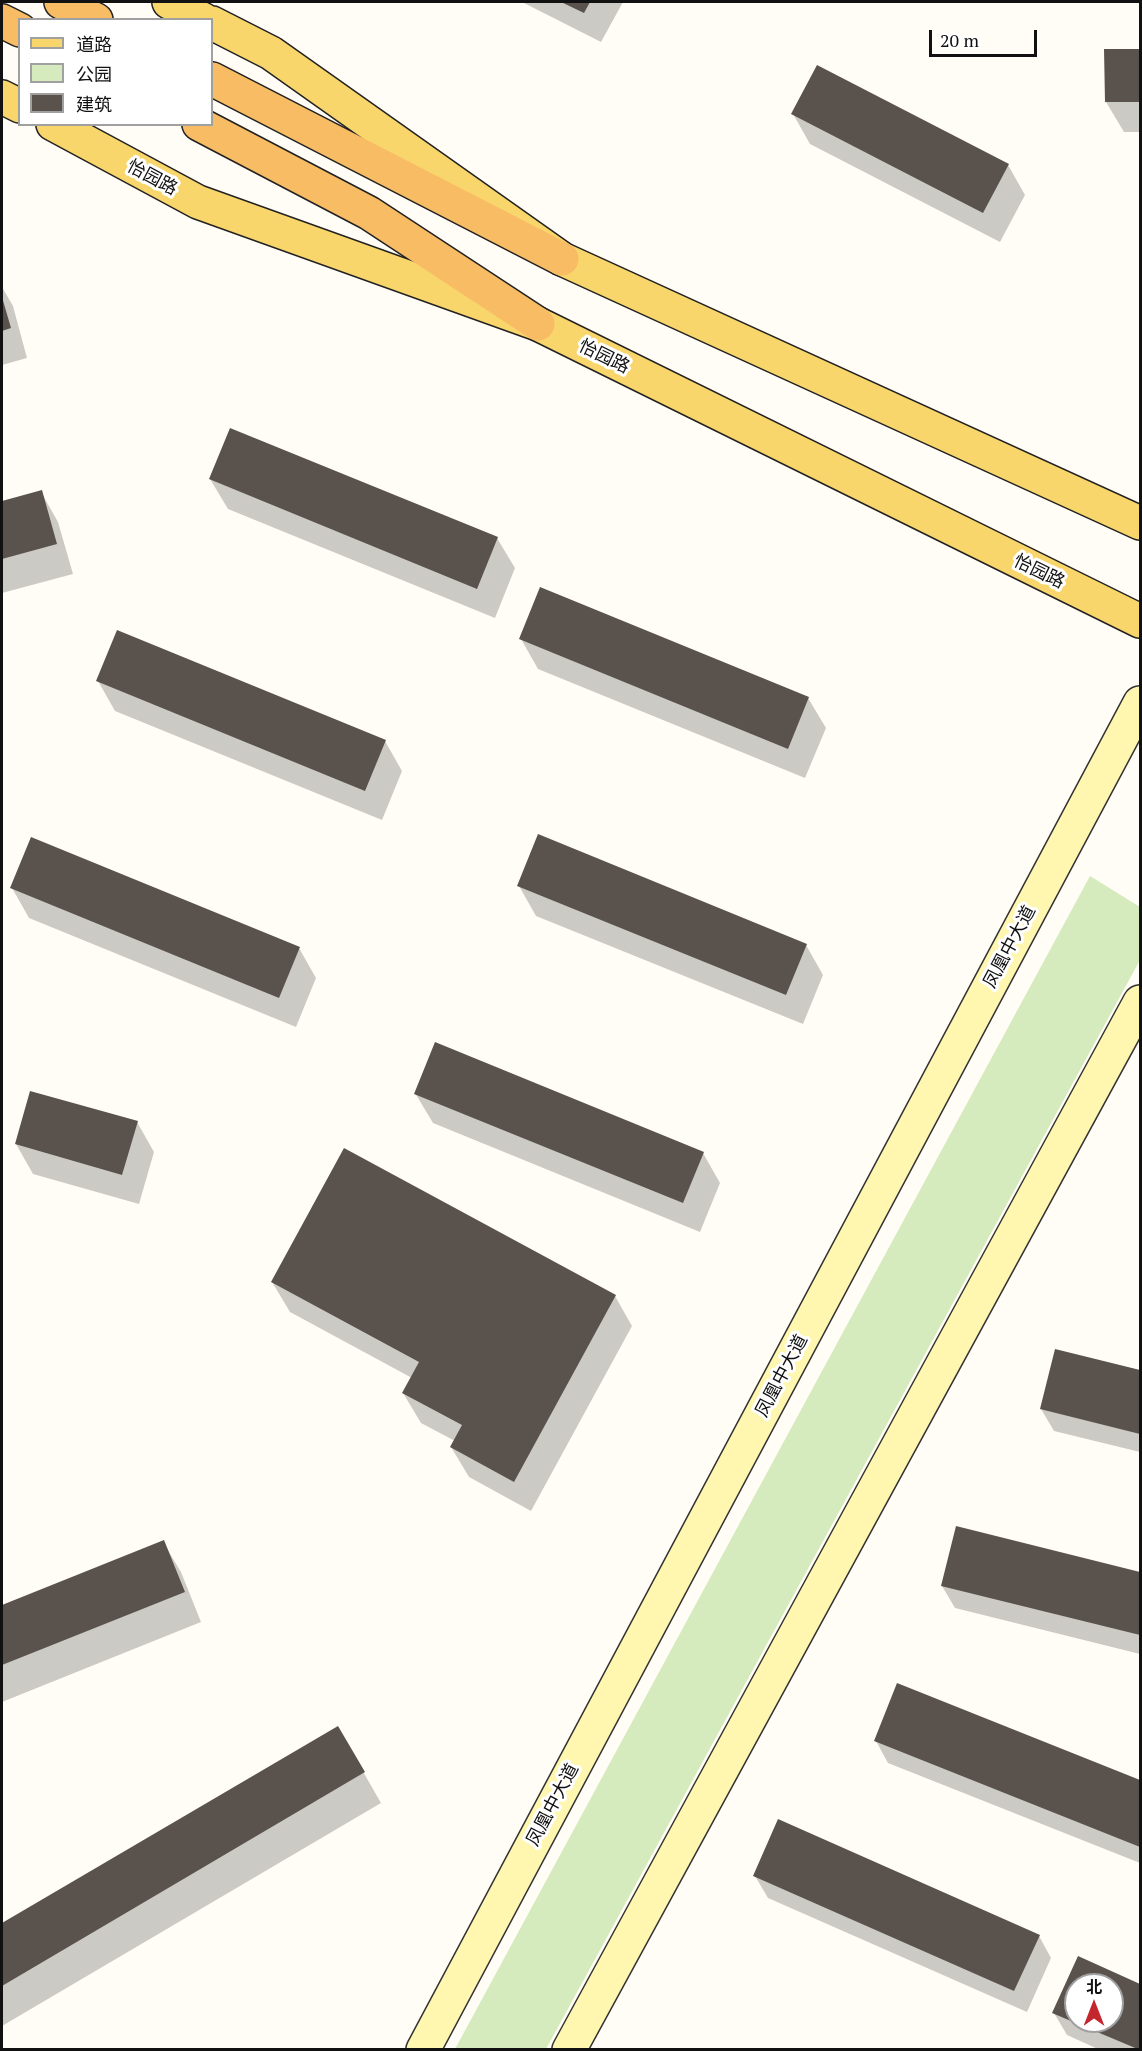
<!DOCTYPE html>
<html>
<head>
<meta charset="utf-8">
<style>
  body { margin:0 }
  #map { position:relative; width:1142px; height:2051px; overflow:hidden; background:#fffdf5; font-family:"PT Serif","Noto Sans SC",serif }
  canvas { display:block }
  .frame { position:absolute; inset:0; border:3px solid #111; pointer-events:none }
  .legend { position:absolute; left:18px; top:18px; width:195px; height:108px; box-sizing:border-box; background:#fff; border:2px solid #a0a0a0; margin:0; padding:8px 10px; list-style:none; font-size:18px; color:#111 }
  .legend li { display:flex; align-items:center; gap:12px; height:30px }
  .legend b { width:30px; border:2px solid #a0a0a0 }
  .north { position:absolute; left:1064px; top:1973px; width:60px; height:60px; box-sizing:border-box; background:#fff; border:2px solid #a0a0a0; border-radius:50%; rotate:0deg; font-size:16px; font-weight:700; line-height:24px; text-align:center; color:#111 }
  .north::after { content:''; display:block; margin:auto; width:21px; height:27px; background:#c4262e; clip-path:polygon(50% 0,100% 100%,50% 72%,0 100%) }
  .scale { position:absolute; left:929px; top:30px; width:108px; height:27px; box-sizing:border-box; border:3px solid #111; border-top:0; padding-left:8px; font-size:18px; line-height:21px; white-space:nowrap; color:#111; -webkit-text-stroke:4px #fff; paint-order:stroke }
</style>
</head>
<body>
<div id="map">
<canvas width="1142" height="2051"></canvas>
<div class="frame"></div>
<ul class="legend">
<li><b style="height:8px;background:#f9d66b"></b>道路</li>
<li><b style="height:16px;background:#d5ebbd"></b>公园</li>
<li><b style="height:16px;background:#5a524d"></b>建筑</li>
</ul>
<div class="north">北</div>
<div class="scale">20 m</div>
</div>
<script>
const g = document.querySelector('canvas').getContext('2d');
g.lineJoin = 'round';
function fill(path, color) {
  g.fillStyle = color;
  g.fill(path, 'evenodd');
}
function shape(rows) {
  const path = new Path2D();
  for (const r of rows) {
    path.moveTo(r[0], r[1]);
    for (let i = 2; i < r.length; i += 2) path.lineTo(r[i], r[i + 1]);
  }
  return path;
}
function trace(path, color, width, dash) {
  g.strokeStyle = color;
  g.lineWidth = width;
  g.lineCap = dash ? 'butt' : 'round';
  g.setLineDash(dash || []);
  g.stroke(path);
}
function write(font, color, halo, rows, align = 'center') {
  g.font = font + ' "PT Serif","Noto Sans SC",serif';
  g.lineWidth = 6;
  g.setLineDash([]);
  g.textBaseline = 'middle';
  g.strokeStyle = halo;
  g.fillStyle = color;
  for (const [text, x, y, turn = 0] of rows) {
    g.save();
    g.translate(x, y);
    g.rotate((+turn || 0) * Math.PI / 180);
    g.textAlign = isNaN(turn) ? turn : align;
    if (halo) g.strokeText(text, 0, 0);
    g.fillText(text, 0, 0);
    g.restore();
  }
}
fill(shape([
  [1090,876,1140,907,1140,960,546,2049,455,2049]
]), '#d5ebbd');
fill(shape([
  [522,2,623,2,601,42],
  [1140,50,1140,132,1124,132,1106,102,1105,51],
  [793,114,1008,165,1025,195,1000,242,810,144],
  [2,287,13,306,27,358,2,365],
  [210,479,497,538,515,568,495,618,228,509],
  [41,492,58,522,73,574,2,593,2,503],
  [521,639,808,698,826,728,805,778,538,669],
  [98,681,385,741,402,771,382,820,115,711],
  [519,886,806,945,823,975,803,1024,536,916],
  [12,888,299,948,316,978,296,1027,29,918],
  [415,1093,703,1153,720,1183,700,1232,433,1123],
  [137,1122,154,1152,139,1204,33,1174,16,1144],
  [272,1282,615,1296,632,1326,531,1511,469,1477,451,1447,455,1441,421,1423,403,1393,412,1378,290,1312],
  [1056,1351,1140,1372,1140,1452,1054,1431,1041,1409],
  [957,1528,1140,1573,1140,1654,955,1608,942,1586],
  [163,1542,181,1572,201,1622,2,1702,2,1607],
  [898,1685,1140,1782,1140,1863,888,1763,876,1741],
  [338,1728,381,1803,2,2026,2,1925],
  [755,1876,1039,1936,1051,1958,1027,2012,768,1898],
  [1078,1958,1140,1985,1140,2050,1100,2050,1067,2035,1054,2013],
  [1076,1985,1112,1985,1112,2021,1076,2021]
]), '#0003');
fill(shape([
  [561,2,590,2,584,13],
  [1104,49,1140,49,1140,102,1105,102],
  [817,65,1009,164,983,213,791,114],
  [2,297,11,328,2,331],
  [230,428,498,537,477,589,209,479],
  [42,490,57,544,2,559,2,501],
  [540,587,809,697,788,749,519,639],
  [117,630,386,740,365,791,96,681],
  [538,834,807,944,786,995,517,886],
  [31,837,300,947,279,998,10,888],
  [435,1042,704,1152,683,1203,414,1094],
  [30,1091,138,1121,122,1175,15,1144],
  [344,1148,616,1295,514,1482,450,1447,462,1425,402,1393,419,1362,271,1282],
  [1055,1349,1140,1370,1140,1434,1040,1409],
  [956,1526,1140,1572,1140,1635,941,1586],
  [164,1540,185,1592,2,1665,2,1605],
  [897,1683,1140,1780,1140,1847,874,1741],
  [338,1726,365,1772,2,1986,2,1923],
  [778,1819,1040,1935,1014,1991,753,1876],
  [1078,1956,1140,1984,1140,2050,1052,2013],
  [1076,1985,1112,1985,1112,2021,1076,2021]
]), '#5a524d');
const secondary = shape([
  [423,2050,1140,703],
  [569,2050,1140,1002]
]);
const primary = shape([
  [169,2,204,20],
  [212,23,271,53,562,259,1140,523],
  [2,97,20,106],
  [53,124,198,202,538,324,1140,621]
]);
const trunk = shape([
  [61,2,96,20],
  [2,21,20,30],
  [212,79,562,259],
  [199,124,369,213,538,324]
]);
trace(secondary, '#333', 36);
trace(primary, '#222', 36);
trace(trunk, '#222', 36);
trace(secondary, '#fff6b0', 33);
trace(primary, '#f9d66b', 33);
trace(trunk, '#f7bc64', 33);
write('18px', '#111', '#fff', [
  ["怡园路",152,178,28],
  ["怡园路",604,357,26],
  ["怡园路",1039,572,26],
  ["凤凰中大道",1010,947,-62],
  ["凤凰中大道",782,1376,-62],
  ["凤凰中大道",553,1805,-62]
]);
</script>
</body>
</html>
